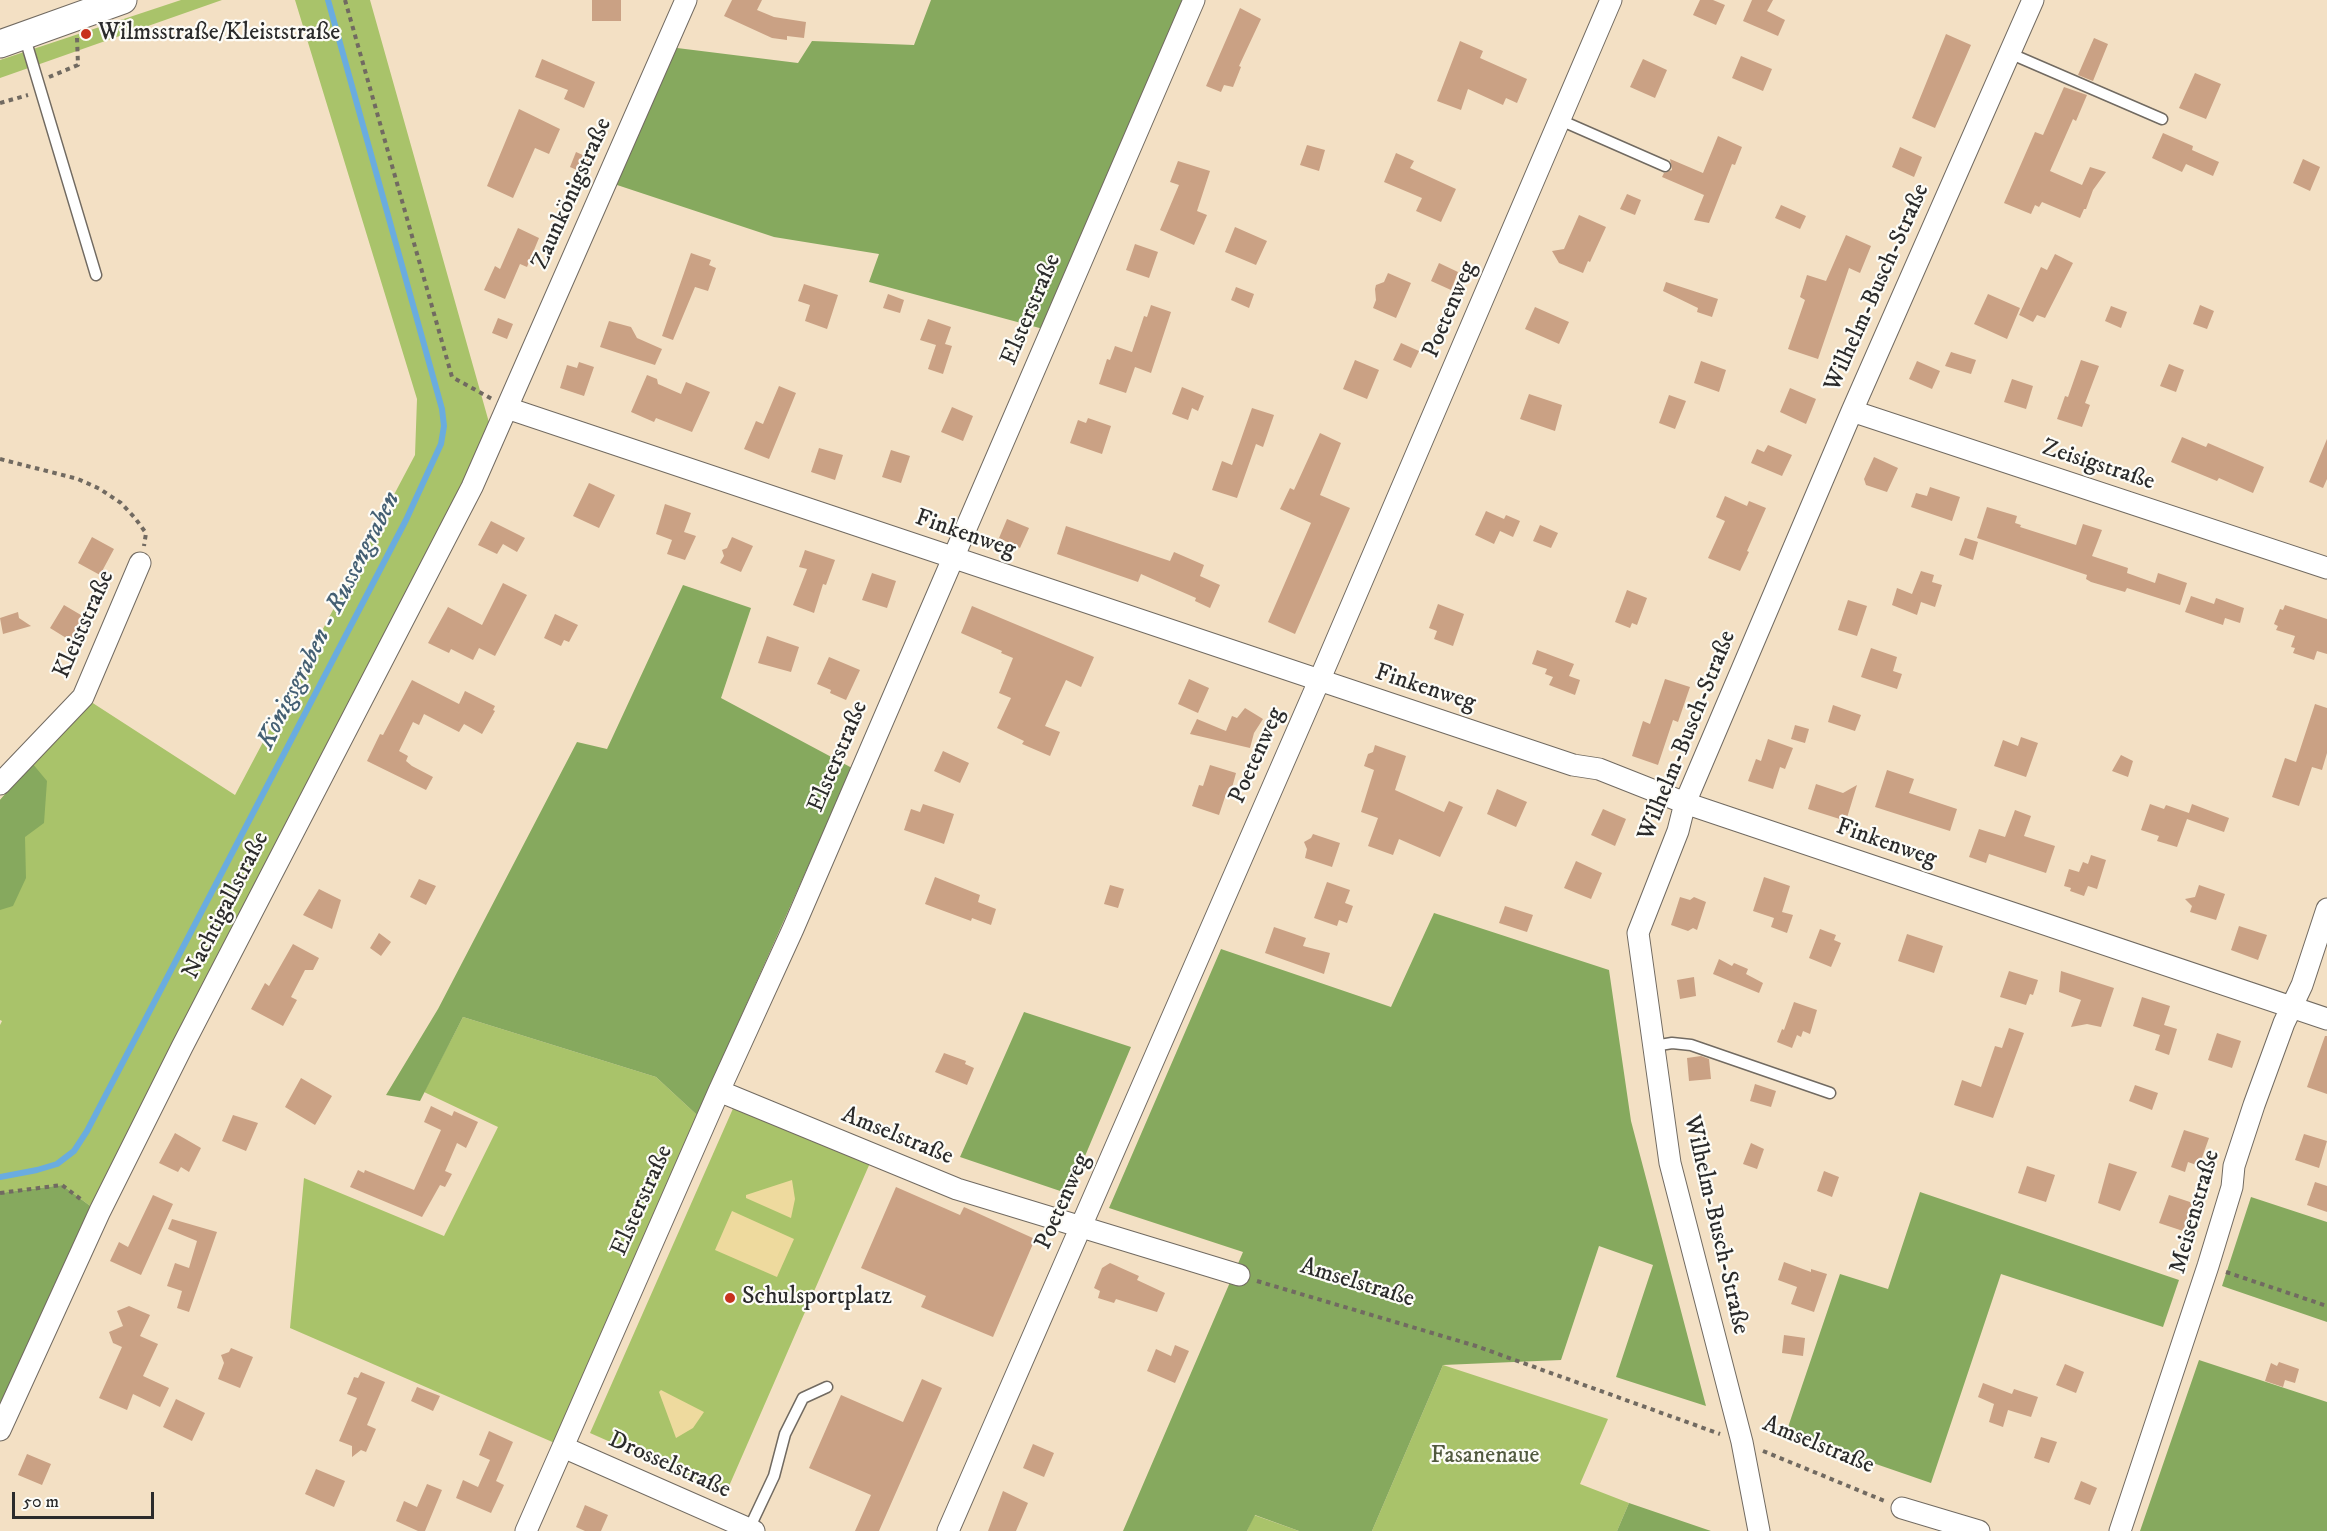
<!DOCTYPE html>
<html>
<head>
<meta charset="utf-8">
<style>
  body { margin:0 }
  #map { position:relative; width:2327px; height:1531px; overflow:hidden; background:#f3e0c4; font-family:"IM FELL DW Pica",serif }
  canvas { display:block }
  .scale { position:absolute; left:12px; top:1492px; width:142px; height:27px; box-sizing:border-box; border:3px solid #2b2b2b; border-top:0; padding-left:8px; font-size:18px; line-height:21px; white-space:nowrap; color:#2b2b2b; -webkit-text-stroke:4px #fdfcf7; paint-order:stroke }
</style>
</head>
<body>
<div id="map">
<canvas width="2327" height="1531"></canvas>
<div class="scale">50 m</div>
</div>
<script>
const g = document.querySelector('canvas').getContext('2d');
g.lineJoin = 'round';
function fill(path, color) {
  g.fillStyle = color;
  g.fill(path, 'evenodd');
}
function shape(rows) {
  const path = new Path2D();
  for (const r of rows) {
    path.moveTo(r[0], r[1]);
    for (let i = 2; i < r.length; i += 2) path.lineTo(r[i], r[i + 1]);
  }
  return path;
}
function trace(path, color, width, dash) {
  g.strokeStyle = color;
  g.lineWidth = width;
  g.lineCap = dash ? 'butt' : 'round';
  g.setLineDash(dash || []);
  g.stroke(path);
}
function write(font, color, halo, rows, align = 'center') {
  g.font = font + ' "IM FELL DW Pica",serif';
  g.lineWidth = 4.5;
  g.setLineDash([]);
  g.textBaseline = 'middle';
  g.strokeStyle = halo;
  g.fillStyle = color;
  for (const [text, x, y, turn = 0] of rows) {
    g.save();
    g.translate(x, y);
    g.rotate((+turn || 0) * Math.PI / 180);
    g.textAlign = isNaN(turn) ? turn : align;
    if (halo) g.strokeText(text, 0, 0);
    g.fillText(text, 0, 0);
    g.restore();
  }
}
fill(shape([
  [181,0,222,0,0,78,0,60],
  [295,0,370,0,490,426,487,438,93,1208,62,1185,0,1193,0,1025,2,1021,0,1020,0,800,85,698,235,795,415,455,417,399],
  [463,1017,656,1077,697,1115,557,1444,290,1328,304,1178,444,1236,498,1127,424,1092],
  [735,1104,870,1163,726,1493,590,1433],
  [1443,1365,1608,1419,1580,1484,1629,1503,1617,1531,1372,1531],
  [1254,1515,1299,1531,1247,1531]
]), '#a9c36a');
fill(shape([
  [931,0,1184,0,1047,330,869,282,879,254,774,237,608,182,669,47,798,63,812,41,914,45],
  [683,585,751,608,721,698,852,768,697,1115,656,1077,463,1017,420,1101,386,1095,438,1009,577,742,607,749],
  [32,763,47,781,44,823,25,837,26,878,13,906,0,910,0,800],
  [1434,913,1609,970,1631,1121,1706,1406,1616,1377,1653,1265,1599,1246,1561,1360,1443,1365,1372,1531,1299,1531,1255,1515,1247,1531,1123,1531,1243,1252,1109,1208,1221,949,1391,1007],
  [1024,1012,1131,1047,1069,1194,960,1157],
  [62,1185,93,1208,0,1409,0,1193],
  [1920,1192,2179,1280,2163,1327,2001,1274,1931,1483,1786,1433,1840,1274,1888,1289],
  [2251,1197,2327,1222,2327,1322,2222,1286],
  [2199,1360,2327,1402,2327,1531,2140,1531],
  [1629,1503,1711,1531,1617,1531]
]), '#86a95e');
fill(shape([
  [792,1180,795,1199,791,1218,746,1198,746,1195],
  [732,1211,794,1239,777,1277,715,1250],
  [661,1390,704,1412,693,1428,676,1438,659,1392]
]), '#eeda9e');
trace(shape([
  [0,1177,37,1170,57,1164,74,1151,87,1131,406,520,441,444,444,426,442,409,328,0]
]), '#6aacdf', 6);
fill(shape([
  [592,0,621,0,621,21,592,21],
  [732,0,762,0,757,10,774,17,806,22,804,38,787,36,787,40,772,38,724,16],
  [1700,0,1713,0,1725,5,1716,25,1693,15],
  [1752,0,1773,0,1767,11,1785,20,1778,36,1743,21],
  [1240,8,1261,19,1239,66,1241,67,1233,87,1224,85,1221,92,1206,86],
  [1946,34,1971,45,1935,128,1912,118],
  [2094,38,2108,44,2093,81,2078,75],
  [1460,41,1483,51,1480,58,1527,79,1517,103,1506,98,1503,105,1468,89,1461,110,1437,101],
  [1741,56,1772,69,1763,91,1732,78],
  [542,59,595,82,584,108,564,99,568,90,535,77],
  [1643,59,1667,70,1655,98,1630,87],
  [2195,73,2221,84,2206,119,2179,108],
  [2064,87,2087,95,2076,121,2073,119,2050,171,2082,185,2090,167,2106,172,2093,190,2086,209,2084,209,2080,218,2042,202,2039,207,2035,205,2031,214,2004,203,2035,132,2043,135],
  [519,109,560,129,549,154,535,148,513,198,487,186],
  [2163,133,2193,146,2192,150,2219,162,2213,176,2186,164,2182,172,2152,158],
  [1718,136,1742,147,1735,165,1732,164,1709,223,1694,220,1704,195,1662,177,1664,173,1672,170,1670,159,1703,173],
  [1307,145,1325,150,1319,171,1300,165],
  [1900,147,1922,157,1914,177,1892,167],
  [576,152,592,159,586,174,570,167],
  [1396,153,1414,161,1410,168,1456,189,1441,222,1416,211,1422,198,1384,182],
  [2303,159,2320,167,2310,191,2293,183],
  [1178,161,1210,171,1197,211,1207,215,1194,245,1160,230,1179,185,1170,182],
  [1627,194,1641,200,1635,215,1620,209],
  [1781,205,1806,216,1800,229,1775,218],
  [1579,215,1606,227,1590,262,1588,261,1583,273,1559,263,1552,251,1564,249],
  [1235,227,1267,241,1256,265,1225,252],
  [518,228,539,238,527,267,520,264,505,299,484,290,495,266,500,269],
  [1846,235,1871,246,1860,273,1849,268,1818,359,1788,349,1805,300,1800,297,1807,275,1826,281],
  [1135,244,1158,252,1149,278,1126,270],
  [691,253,711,260,709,265,716,268,708,291,695,287,673,340,662,336],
  [2055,254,2073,263,2045,318,2037,315,2033,322,2019,315,2041,267,2047,270],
  [1439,263,1458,272,1451,290,1431,281],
  [1388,273,1411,283,1396,318,1373,308,1376,300,1375,289,1376,285,1384,282],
  [1666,282,1718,299,1712,317,1697,312,1698,308,1663,291],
  [804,284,838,295,827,329,805,321,810,305,798,301],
  [1236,287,1254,294,1249,308,1231,300],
  [888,294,904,300,900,313,883,308],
  [1988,294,2020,308,2007,339,1974,324],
  [1151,305,1171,312,1151,373,1135,367,1126,393,1099,384,1107,359,1110,360,1115,346,1132,352,1144,316,1147,317],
  [2200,305,2214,311,2207,329,2193,324],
  [2111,306,2127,312,2121,328,2105,321],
  [1535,307,1569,322,1559,344,1525,329],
  [498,318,513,324,507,339,492,333],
  [928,319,951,327,945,344,952,346,943,374,928,369,936,345,920,340],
  [609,321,631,327,637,338,662,349,655,365,600,347],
  [1401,343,1419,351,1411,368,1393,360],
  [1951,352,1976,360,1971,374,1945,366],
  [1355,360,1379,370,1367,399,1343,389],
  [2081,360,2099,366,2085,403,2090,405,2082,427,2057,419,2065,396,2068,397],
  [1701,361,1726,370,1719,392,1694,383],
  [1917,361,1940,371,1932,389,1909,379],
  [579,362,594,367,584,396,560,388,567,365,577,368],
  [2169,364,2184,370,2176,392,2160,386],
  [647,375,657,379,658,384,681,394,686,382,710,392,692,432,656,418,654,422,631,412],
  [2012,379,2033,386,2026,409,2004,402],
  [779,386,796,393,769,459,744,449,756,421,763,424],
  [1182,387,1204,396,1198,411,1192,408,1188,420,1172,414],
  [1790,388,1816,399,1806,424,1780,412],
  [1529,394,1562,405,1555,431,1520,419],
  [1669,395,1686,401,1675,429,1659,423],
  [952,407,973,416,963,441,941,432],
  [1252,408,1274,415,1263,447,1256,444,1237,498,1212,490,1222,461,1232,465],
  [1088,418,1111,426,1102,454,1070,443,1078,420,1086,423],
  [1320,433,1341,443,1320,495,1350,508,1295,634,1268,622,1311,523,1280,509,1290,488,1294,490],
  [2182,437,2206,447,2208,443,2264,467,2253,493,2219,478,2217,481,2171,462],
  [2327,439,2327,479,2323,488,2309,482],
  [1768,445,1792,455,1782,476,1751,463,1757,449,1764,452],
  [819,448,843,455,835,480,811,472],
  [891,450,910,456,901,483,882,477],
  [1874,457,1898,468,1887,492,1866,485,1864,479],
  [589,483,615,495,599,528,573,516],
  [1930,487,1960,497,1952,521,1911,507,1916,493,1927,496],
  [1725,496,1747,506,1749,501,1766,508,1747,551,1749,552,1740,571,1708,558,1725,521,1716,517],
  [665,504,691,513,684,532,696,536,685,560,667,554,672,540,656,534],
  [1987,507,2017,516,2015,523,2021,525,2020,527,2076,545,2083,524,2102,530,2092,556,2128,568,2127,573,2155,583,2158,573,2187,583,2180,605,2127,588,2125,592,2091,582,2086,579,2087,575,1977,538],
  [1486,511,1504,519,1506,515,1520,521,1513,537,1500,531,1494,544,1475,535],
  [1007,519,1029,528,1020,548,999,538],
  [491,521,525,538,517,552,503,544,497,554,478,545],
  [1540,525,1558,533,1551,548,1533,541],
  [1066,526,1170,561,1174,552,1204,565,1200,576,1220,585,1210,608,1195,601,1196,598,1141,574,1138,582,1057,554],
  [92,537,114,549,100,575,78,563],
  [732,537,753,546,741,572,720,563,724,556,722,550,727,548],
  [1965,538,1978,542,1973,560,1959,555],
  [805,550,835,560,826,585,823,584,814,613,793,605,807,569,799,567],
  [1921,571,1934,575,1932,582,1942,585,1935,607,1921,602,1917,615,1892,605,1897,588,1912,594],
  [872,573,896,581,887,608,862,600],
  [503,583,527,595,495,656,479,648,473,660,451,649,449,653,428,643,448,607,482,625],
  [1627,590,1647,598,1637,625,1632,623,1630,628,1615,622],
  [2191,596,2214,604,2216,598,2244,608,2240,623,2225,618,2223,625,2185,612],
  [1848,600,1867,606,1857,636,1838,630],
  [1438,604,1464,614,1453,646,1434,639,1437,631,1429,628],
  [64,605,86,618,71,641,50,628],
  [2285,605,2327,619,2327,654,2317,651,2314,660,2293,653,2295,648,2291,647,2295,636,2276,630,2278,626,2274,624,2280,609,2283,610],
  [972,606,1094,657,1081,687,1066,680,1045,726,1060,732,1050,756,1022,744,1024,741,997,728,1011,698,999,693,1013,658,1001,653,1002,651,961,633],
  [18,612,19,618,31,626,3,634,0,618],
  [555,614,578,625,569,642,564,640,561,646,544,638],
  [767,636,799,647,791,672,758,663],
  [1871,648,1897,657,1893,671,1902,674,1897,689,1861,677],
  [1537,650,1574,664,1569,676,1580,680,1575,695,1549,685,1553,677,1545,674,1547,669,1532,664],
  [829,657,860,670,846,700,830,693,831,690,817,684],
  [1189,679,1209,688,1198,713,1178,704],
  [1665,679,1690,687,1678,722,1673,720,1658,765,1632,756,1643,721,1650,724],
  [412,680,459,704,465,691,495,706,493,710,495,711,482,734,464,724,459,732,424,714,419,725,413,722,399,751,408,756,406,761,412,766,433,777,426,790,367,761,380,734,383,735],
  [2315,704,2327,708,2327,753,2322,770,2312,767,2299,806,2272,797,2285,758,2296,762],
  [1833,705,1861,715,1855,731,1828,722],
  [1245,708,1263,719,1254,733,1250,748,1190,734,1197,719,1226,731,1232,716,1237,718],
  [1795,725,1809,729,1805,743,1791,739],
  [2021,737,2038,743,2026,777,1994,766,2003,740,2018,746],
  [1768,739,1793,748,1785,769,1780,767,1773,789,1748,781,1756,759,1761,761],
  [1375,745,1406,756,1395,790,1444,812,1449,801,1463,807,1440,857,1399,839,1393,855,1368,846,1378,818,1361,812,1374,770,1364,766,1368,754,1373,752],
  [943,751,969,763,960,783,934,771],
  [2121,755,2133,761,2128,777,2112,771],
  [1210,765,1236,773,1230,795,1226,794,1219,815,1192,806,1199,785,1203,786],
  [1887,770,1914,779,1909,793,1957,809,1950,831,1875,807],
  [1816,784,1843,793,1857,785,1846,821,1808,809],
  [1497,789,1527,802,1516,827,1487,814],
  [923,804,954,814,944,844,904,830,911,809,920,812],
  [2150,804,2164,809,2166,805,2189,813,2192,804,2229,818,2224,832,2187,819,2177,847,2157,841,2159,836,2141,830],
  [1603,809,1626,819,1615,846,1591,835],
  [2015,810,2031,816,2024,836,2055,846,2046,873,1989,854,1986,863,1969,857,1979,829,2005,837],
  [1313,834,1340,843,1332,867,1305,858,1307,849,1304,842,1311,838],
  [2091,855,2106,860,2097,889,2088,886,2084,896,2070,891,2071,888,2064,886,2069,869,2079,872,2083,862,2088,864],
  [1576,861,1602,873,1591,899,1564,888],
  [935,877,980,895,978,902,996,909,991,925,972,918,971,921,925,904],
  [1764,877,1790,886,1782,912,1793,915,1787,933,1771,927,1774,918,1753,911],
  [419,879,436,886,426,905,410,897],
  [1327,882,1350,890,1345,903,1353,906,1347,923,1339,920,1337,926,1314,918],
  [1110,885,1124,889,1118,908,1104,904],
  [2199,885,2225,894,2216,920,2190,912,2192,906,2185,899,2195,897],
  [319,889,341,900,332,929,303,915],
  [1680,897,1690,900,1694,897,1706,902,1697,930,1693,928,1688,931,1671,925],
  [1505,906,1533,915,1527,932,1499,923],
  [2239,926,2267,935,2258,960,2231,950],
  [1274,927,1306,938,1303,946,1330,953,1324,974,1265,953],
  [1820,929,1836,935,1834,940,1841,943,1831,967,1809,958],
  [379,933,391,942,381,956,370,948],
  [1907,934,1943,946,1934,973,1898,961],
  [293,944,319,958,313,970,305,970,291,997,297,1000,283,1026,251,1009,265,983,269,986],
  [1719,959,1732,966,1734,963,1748,969,1746,974,1763,983,1759,993,1713,974],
  [2009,971,2038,980,2033,995,2030,994,2026,1005,2000,997],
  [2061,971,2114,988,2101,1027,2087,1024,2071,1027,2081,1000,2059,992],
  [1694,977,1696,996,1680,999,1677,980],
  [2142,997,2170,1006,2164,1025,2177,1029,2169,1055,2155,1050,2160,1035,2133,1026],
  [1794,1002,1817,1010,1810,1034,1803,1031,1801,1037,1797,1035,1792,1048,1777,1042,1782,1029,1784,1030],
  [2009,1028,2024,1033,1993,1118,1954,1105,1962,1080,1981,1087,1995,1046,2002,1048],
  [2217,1033,2241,1041,2232,1068,2208,1060],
  [2325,1036,2327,1036,2327,1094,2307,1087],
  [944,1053,966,1061,965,1064,974,1068,967,1085,935,1072],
  [1701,1056,1709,1059,1711,1079,1689,1081,1687,1058],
  [301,1078,332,1096,315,1125,285,1107],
  [1755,1084,1776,1091,1771,1107,1750,1101],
  [2135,1085,2158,1093,2152,1110,2129,1101],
  [431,1106,452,1116,454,1111,478,1122,466,1148,457,1143,445,1171,452,1174,445,1187,440,1185,422,1217,350,1187,358,1170,364,1173,365,1170,414,1190,441,1130,424,1122],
  [233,1115,258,1123,246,1151,222,1141],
  [2184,1130,2209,1138,2199,1166,2188,1162,2185,1172,2171,1167],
  [175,1133,201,1148,189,1172,181,1167,178,1172,159,1163],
  [2304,1134,2327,1141,2319,1168,2295,1160],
  [1751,1143,1764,1149,1757,1169,1743,1164],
  [2109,1163,2137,1172,2120,1211,2098,1203],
  [2027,1166,2055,1175,2046,1202,2018,1193],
  [1824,1171,1839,1177,1832,1197,1817,1191],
  [2315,1182,2327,1186,2327,1212,2307,1205],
  [896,1187,960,1215,964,1207,1035,1239,993,1337,921,1307,926,1296,861,1268],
  [153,1195,173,1204,141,1275,110,1261,119,1242,128,1247],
  [2169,1195,2193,1203,2183,1231,2159,1223],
  [172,1219,217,1232,189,1312,177,1308,182,1291,167,1286,175,1263,189,1268,197,1241,168,1229],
  [1784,1262,1811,1272,1811,1269,1827,1274,1814,1312,1791,1304,1797,1287,1778,1280],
  [1110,1263,1139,1276,1137,1280,1165,1293,1157,1312,1116,1299,1114,1303,1098,1298,1100,1291,1094,1288,1102,1268],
  [129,1306,150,1315,140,1336,158,1344,143,1376,169,1388,160,1407,133,1394,127,1410,99,1398,122,1347,113,1343,109,1332,123,1326,117,1311],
  [1784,1335,1805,1338,1803,1356,1782,1353],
  [1175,1345,1189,1351,1175,1383,1147,1371,1156,1349,1171,1356],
  [231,1348,253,1357,240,1388,218,1379,224,1363,221,1355,229,1352],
  [2279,1362,2299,1369,2295,1383,2285,1380,2283,1387,2265,1381,2271,1363,2277,1366],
  [2065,1364,2084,1372,2076,1393,2056,1385],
  [361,1372,385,1382,367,1425,376,1429,366,1452,361,1450,352,1457,352,1446,339,1441,357,1398,347,1394,354,1377,358,1378],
  [922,1379,942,1388,879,1531,855,1531,871,1495,809,1468,841,1395,903,1422],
  [1983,1383,2012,1394,2014,1389,2038,1397,2031,1417,2008,1410,2003,1427,1989,1422,1994,1404,1978,1397],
  [417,1387,440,1396,433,1411,411,1401],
  [176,1399,205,1413,192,1441,163,1427],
  [489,1431,513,1442,496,1481,504,1485,491,1513,456,1498,463,1480,478,1487,490,1460,479,1455],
  [2041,1437,2057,1442,2049,1463,2034,1458],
  [1033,1444,1054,1453,1044,1477,1023,1468],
  [27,1454,51,1464,42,1485,18,1475],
  [316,1469,345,1481,334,1507,305,1494],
  [2081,1481,2097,1488,2090,1505,2074,1499],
  [427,1484,442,1490,425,1531,418,1531,396,1521,404,1501,417,1507],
  [1003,1491,1028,1503,1016,1531,988,1531],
  [585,1505,608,1515,601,1531,585,1531,576,1527]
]), '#caa184');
const service = shape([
  [24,35,96,275],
  [2009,53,2162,119],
  [1560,120,1665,166],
  [1654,1046,1672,1043,1691,1045,1830,1093],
  [749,1529,774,1476,785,1434,803,1398,827,1387]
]);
const minor = shape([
  [507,408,1573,765,1599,769,1685,803,2327,1019],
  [1852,411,2327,568],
  [0,784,83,697,140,563],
  [719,1091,957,1189,1239,1275],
  [0,1430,100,1211,182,1047,472,487,686,0],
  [563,1447,754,1531],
  [1902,1508,1979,1531],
  [526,1531,719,1091,793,929,1194,0],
  [948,1531,1319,681,1611,0],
  [1759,1531,1742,1442,1670,1163,1638,933,1678,831,1685,803,1852,411,2033,0],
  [2120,1531,2208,1266,2232,1187,2234,1166,2254,1105,2284,1023,2302,985,2327,909]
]);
const tertiary = shape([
  [0,44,123,0]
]);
trace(service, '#716a61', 13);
trace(minor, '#716a61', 23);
trace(tertiary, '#716a61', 29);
trace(shape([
  [345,0,452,377,492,399],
  [49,77,78,65,77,38],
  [0,103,28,95],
  [0,459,78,479,100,489,121,503,135,518,146,533,144,546],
  [0,1193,62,1185,83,1201],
  [2226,1272,2327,1306],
  [1257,1281,1476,1346,1720,1434],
  [1763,1451,1887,1502]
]), '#716a61', 4, [4.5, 4.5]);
trace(service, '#fff', 10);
trace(minor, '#fff', 21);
trace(tertiary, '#fff', 27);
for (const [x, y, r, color] of [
  [86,34,6,"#c8321e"],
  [730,1298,6,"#c8321e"]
]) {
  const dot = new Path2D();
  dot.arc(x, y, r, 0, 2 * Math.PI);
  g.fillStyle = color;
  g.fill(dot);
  trace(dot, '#fdfcf7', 2);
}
write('24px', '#2b2b2b', '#fdfcf7', [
  ["Wilmsstraße/Kleiststraße",98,34],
  ["Schulsportplatz",742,1298]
], 'left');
write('24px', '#2b2b2b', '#fdfcf7', [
  ["Zaunkönigstraße",573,194,-66],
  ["Wilhelm-Busch-Straße",1878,288,-66],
  ["Elsterstraße",1032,310,-67],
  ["Poetenweg",1451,310,-67],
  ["Zeisigstraße",2098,466,18],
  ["Finkenweg",965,535,19],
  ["Kleiststraße",85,625,-66],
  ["Finkenweg",1425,689,18],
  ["Wilhelm-Busch-Straße",1688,736,-68],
  ["Poetenweg",1258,756,-66],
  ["Elsterstraße",839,757,-67],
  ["Finkenweg",1886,844,19],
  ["Nachtigallstraße",227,906,-63],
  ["Amselstraße",897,1137,22],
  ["Elsterstraße",643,1201,-66],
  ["Poetenweg",1064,1202,-66],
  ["Meisenstraße",2196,1212,-74],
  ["Wilhelm-Busch-Straße",1715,1225,77],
  ["Amselstraße",1357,1284,17],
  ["Amselstraße",1818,1446,22],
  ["Drosselstraße",669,1466,24]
]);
write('24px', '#51593e', '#fdfcf7', [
  ["Fasanenaue",1485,1457]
]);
write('italic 26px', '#445f73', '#fdfcf7', [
  ["Königsgraben - Russengraben",330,621,-63]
]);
</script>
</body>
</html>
